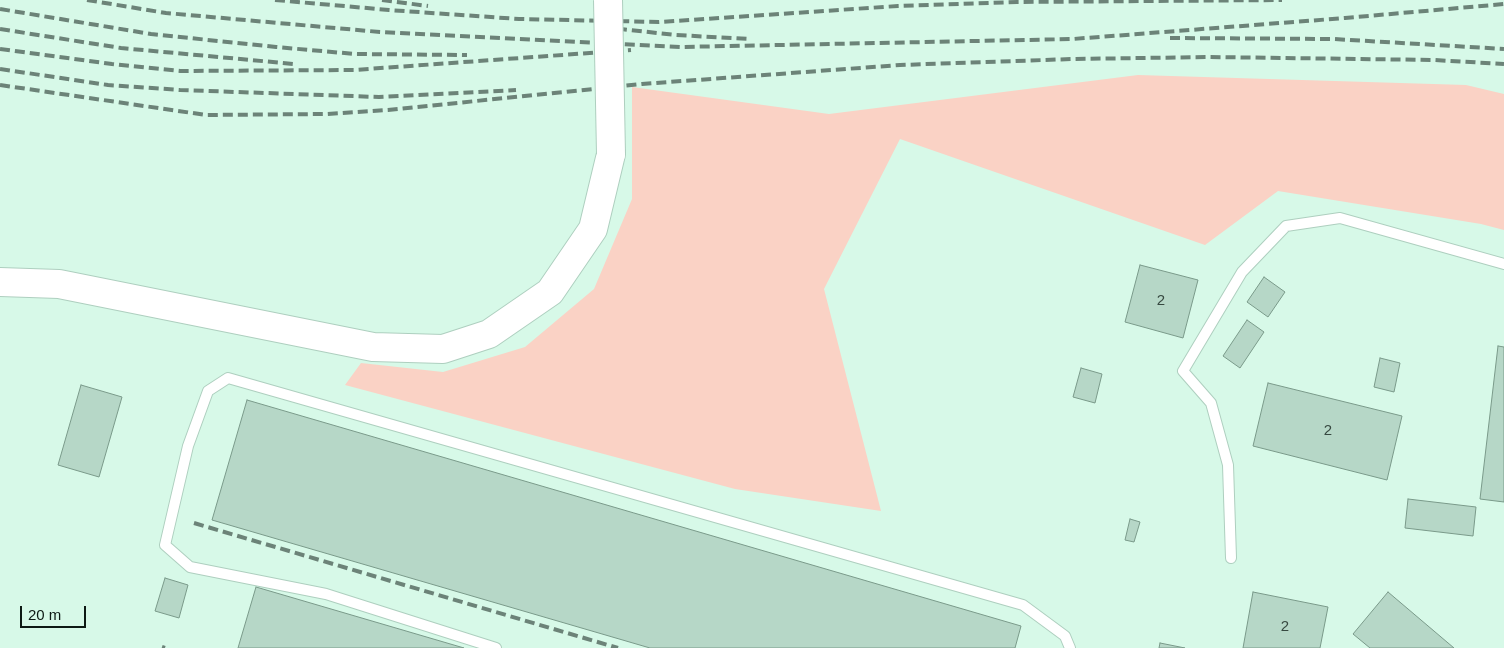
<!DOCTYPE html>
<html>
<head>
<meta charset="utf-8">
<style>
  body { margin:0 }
  #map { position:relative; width:1504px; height:648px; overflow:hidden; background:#d7f9e8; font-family:Arial,sans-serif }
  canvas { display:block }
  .scale { position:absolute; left:20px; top:606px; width:66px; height:22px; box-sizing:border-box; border:2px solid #0d1a14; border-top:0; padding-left:6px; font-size:15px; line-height:18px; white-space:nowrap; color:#0d1a14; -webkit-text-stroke:4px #d7f9e8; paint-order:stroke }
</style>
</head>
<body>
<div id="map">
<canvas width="1504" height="648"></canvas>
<div class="scale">20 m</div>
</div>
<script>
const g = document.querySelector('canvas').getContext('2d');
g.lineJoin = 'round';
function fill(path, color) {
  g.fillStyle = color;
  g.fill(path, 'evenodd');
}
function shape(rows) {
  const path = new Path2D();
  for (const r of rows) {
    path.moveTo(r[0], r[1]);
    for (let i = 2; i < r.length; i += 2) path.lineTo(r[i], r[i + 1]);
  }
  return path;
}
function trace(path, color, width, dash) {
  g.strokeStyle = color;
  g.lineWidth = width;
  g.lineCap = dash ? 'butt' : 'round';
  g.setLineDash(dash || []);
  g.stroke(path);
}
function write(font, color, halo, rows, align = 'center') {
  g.font = font + ' Arial,sans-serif';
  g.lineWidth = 4;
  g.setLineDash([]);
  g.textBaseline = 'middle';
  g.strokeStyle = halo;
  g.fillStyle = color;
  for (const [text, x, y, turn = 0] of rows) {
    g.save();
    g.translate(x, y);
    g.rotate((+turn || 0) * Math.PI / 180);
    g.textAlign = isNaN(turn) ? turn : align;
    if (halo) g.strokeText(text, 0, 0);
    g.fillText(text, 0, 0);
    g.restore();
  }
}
fill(shape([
  [1138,75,1466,85,1504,94,1504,230,1481,224,1278,191,1205,245,900,139,824,289,881,511,735,489,345,385,361,363,443,372,525,347,594,289,632,199,632,87,829,114]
]), '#fad2c5');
const building = shape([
  [1140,265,1198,280,1183,338,1125,322,1140,265],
  [1264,277,1285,292,1268,317,1247,302,1264,277],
  [1247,320,1264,332,1240,368,1223,356,1247,320],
  [1498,346,1504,347,1504,502,1480,499,1498,346],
  [1380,358,1400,363,1394,392,1374,387,1380,358],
  [1081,368,1102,374,1095,403,1073,397,1081,368],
  [1268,383,1402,416,1387,480,1253,446,1268,383],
  [81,385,122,397,99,477,58,465,81,385],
  [247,400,1021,626,1015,648,650,648,212,520,247,400],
  [1408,499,1476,507,1473,536,1405,528,1408,499],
  [1130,519,1140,522,1134,542,1125,540,1130,519],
  [165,578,188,585,179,618,155,611,165,578],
  [256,587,464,648,238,648,256,587],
  [1253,592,1328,607,1320,648,1243,648,1253,592],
  [1388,592,1454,648,1370,648,1353,634,1388,592],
  [1160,643,1185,648,1159,648,1160,643]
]);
fill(building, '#b6d7c7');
trace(building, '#7a9a8a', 1);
const service = shape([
  [1231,558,1228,465,1211,403,1183,371,1242,272,1286,226,1340,218,1504,264],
  [496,648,326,594,190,567,165,545,188,446,208,391,228,378,1023,605,1065,636,1070,648]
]);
const secondary = shape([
  [0,282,59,284,373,347,443,349,489,334,550,292,593,229,611,154]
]);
trace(service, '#aecfbf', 12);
trace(secondary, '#aecfbf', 30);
trace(service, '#fff', 10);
trace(secondary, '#fff', 28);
trace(shape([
  [87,0,166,13,380,32,681,47,1073,39,1345,18,1504,4],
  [275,0,389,10,519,19,659,22,898,6,1017,2,1282,0],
  [382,0,428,6],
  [0,9,151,34,276,47,355,54,467,55],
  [602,27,676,35,749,39],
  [0,29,121,48,294,64],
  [1170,38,1334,39,1504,49],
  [0,49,112,64,180,71,354,70,631,50],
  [0,69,108,85,180,90,379,97,516,90],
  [0,85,206,115,327,114,388,110,642,84,900,65,1073,59,1210,57,1434,60,1504,64],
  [194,523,618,648],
  [162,647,165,648]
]), '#6c8378', 4, [10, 5]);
const secondaryBridge = shape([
  [608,0,611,154]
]);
trace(secondaryBridge, '#aecfbf', 30, []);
trace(secondaryBridge, '#fff', 28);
write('15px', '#374941', null, [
  ["2",1161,301],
  ["2",1328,431],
  ["2",1285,627]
]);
</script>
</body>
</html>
